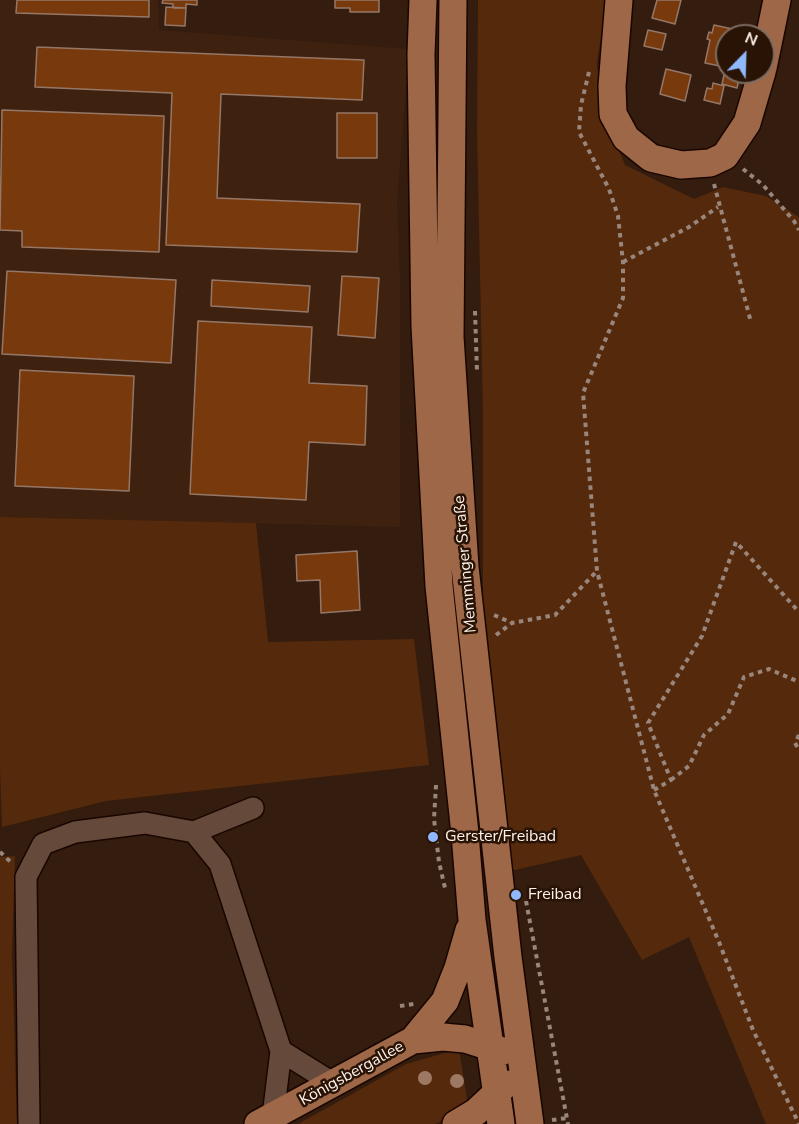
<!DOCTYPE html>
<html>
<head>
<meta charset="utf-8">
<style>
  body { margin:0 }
  #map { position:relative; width:799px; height:1124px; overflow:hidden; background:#341c0e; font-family:"Nunito Sans",sans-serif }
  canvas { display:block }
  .north { position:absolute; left:715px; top:24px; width:60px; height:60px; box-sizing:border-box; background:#291305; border:2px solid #7e6c61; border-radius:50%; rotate:23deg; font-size:16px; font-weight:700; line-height:24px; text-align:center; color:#fef1ea }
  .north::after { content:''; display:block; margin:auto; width:21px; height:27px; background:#8fb8fd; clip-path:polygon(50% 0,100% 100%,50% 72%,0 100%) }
</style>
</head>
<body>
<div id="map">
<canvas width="799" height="1124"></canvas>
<div class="north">N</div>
</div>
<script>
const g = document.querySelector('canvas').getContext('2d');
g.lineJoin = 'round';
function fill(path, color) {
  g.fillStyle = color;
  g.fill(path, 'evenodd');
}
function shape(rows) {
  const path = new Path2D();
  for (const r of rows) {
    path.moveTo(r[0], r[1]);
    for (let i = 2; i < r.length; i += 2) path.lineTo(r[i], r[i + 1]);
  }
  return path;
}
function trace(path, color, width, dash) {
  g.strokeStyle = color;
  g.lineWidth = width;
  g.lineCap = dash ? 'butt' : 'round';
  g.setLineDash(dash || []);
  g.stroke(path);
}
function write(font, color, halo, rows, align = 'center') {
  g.font = font + ' "Nunito Sans",sans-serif';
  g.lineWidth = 5;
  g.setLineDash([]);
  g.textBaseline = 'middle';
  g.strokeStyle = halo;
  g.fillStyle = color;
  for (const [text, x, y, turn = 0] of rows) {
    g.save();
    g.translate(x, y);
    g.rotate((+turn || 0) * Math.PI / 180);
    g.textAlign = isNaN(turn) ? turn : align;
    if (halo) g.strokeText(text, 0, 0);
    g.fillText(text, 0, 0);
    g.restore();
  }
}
fill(shape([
  [0,0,158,0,159,30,409,49,397,203,400,279,400,527,0,517]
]), '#3f210f');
fill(shape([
  [478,0,607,0,597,62,600,103,625,165,694,199,723,187,766,196,799,217,799,1124,766,1124,689,937,642,960,581,855,506,872,483,630,483,414,477,133],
  [0,517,256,523,268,642,414,639,429,765,106,801,2,827,0,769],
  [15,856,12,954,17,1124,0,1124,0,857],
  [459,1049,468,1105,440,1122,435,1124,298,1124,406,1064]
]), '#55290b');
const building = shape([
  [17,0,149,0,149,17,16,13,17,0],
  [163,0,197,0,197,5,186,4,186,8,173,8,173,4,162,3,163,0],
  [335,0,379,0,379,12,350,12,350,8,335,8,335,0],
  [657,0,681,0,675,24,652,18,657,0],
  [166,7,186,8,185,26,165,25,166,7],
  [714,25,737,30,736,36,727,36,727,61,721,59,720,66,705,63,710,40,707,39,709,32,712,33,714,25],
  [648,30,666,34,662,50,644,46,648,30],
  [37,47,364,60,362,100,221,94,217,198,360,204,357,252,166,245,172,93,35,87,37,47],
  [666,69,691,75,685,101,660,94,666,69],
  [724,75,739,79,737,88,722,84,724,75],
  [713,83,724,86,720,104,704,100,707,88,712,89,713,83],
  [2,110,164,116,159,252,22,247,22,231,0,230,2,110],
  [337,113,377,113,377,158,337,158,337,113],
  [7,271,176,280,171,363,2,354,7,271],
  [342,276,379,278,375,338,338,335,342,276],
  [212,280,310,286,308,312,211,306,212,280],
  [198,321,312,327,309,383,367,386,365,445,309,442,306,500,190,494,198,321],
  [20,370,134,376,129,491,15,486,20,370],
  [357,551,360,610,321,613,320,580,297,581,296,555,357,551]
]);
fill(building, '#78390c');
trace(building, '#957767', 1.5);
const minor = shape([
  [194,832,253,808],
  [281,1051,334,1084],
  [29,1124,26,877,43,844,75,832,145,823,194,832,220,864,281,1051,273,1116]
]);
const major = shape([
  [423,0,421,54,425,326,439,586,465,834,472,920,501,1124],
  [453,0,450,337,465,567,508,957,530,1124],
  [619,0,612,86,613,114,626,138,651,158,681,165,710,163,725,156,747,123,762,72],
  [763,68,777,0],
  [413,1040,443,1037,465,1039,503,1051],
  [258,1124,413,1040,445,1001,458,968,469,930],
  [456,1124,476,1112,506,1084]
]);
trace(minor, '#1a0600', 24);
trace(major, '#1a0600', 30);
trace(shape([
  [589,72,581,105,579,132,609,189,618,216,623,262,623,298,583,393,597,571,654,790,719,942,753,1030,799,1124],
  [743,169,763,185,794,221,799,230],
  [714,184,751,322],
  [623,262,689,227,718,207],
  [475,311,477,372],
  [494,615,512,623],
  [496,635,512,623,555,615,597,571],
  [799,735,795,743,799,750],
  [671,780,689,766,704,735,728,714,744,677,769,669,799,682],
  [436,785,434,819,439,862,445,888],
  [654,790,671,780,648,723,702,636,736,542,799,612],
  [0,852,13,864],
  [526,901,568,1124],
  [400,1006,414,1004],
  [552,1120,567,1118]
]), '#98857b', 4, [4.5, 4.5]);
trace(minor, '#654a3b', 21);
trace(major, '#9d6748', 27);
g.fillStyle = '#9d7964';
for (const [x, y] of [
  [425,1078],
  [457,1081]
]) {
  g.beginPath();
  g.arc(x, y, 7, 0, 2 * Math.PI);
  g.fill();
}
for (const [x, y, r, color] of [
  [433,837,6,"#8fb8fd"],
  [516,895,6,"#8fb8fd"]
]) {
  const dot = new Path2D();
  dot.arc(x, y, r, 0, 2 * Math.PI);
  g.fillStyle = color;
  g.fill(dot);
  trace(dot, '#291305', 2);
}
write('16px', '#fef1ea', '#291305', [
  ["Memminger Straße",466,564,-95],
  ["Königsbergallee",352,1074,-29]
]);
write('16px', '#fef1ea', '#291305', [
  ["Gerster/Freibad",445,837],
  ["Freibad",528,895]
], 'left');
</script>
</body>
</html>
